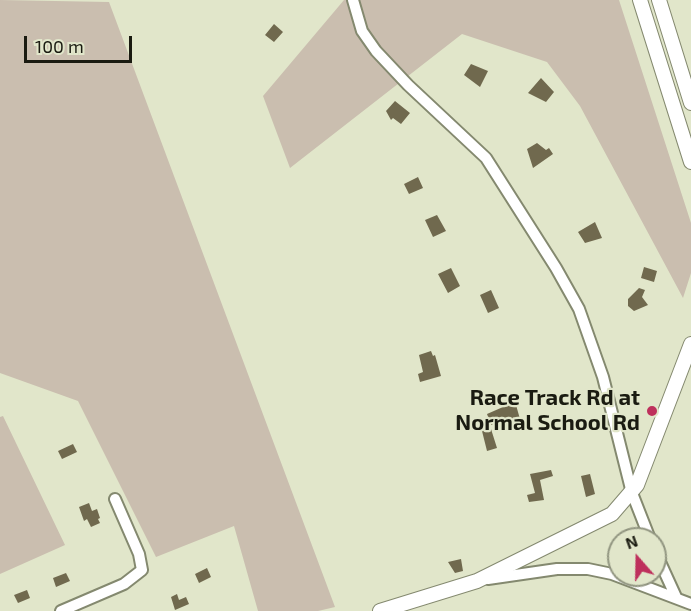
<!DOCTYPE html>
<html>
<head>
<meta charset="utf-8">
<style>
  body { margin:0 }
  #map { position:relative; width:691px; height:611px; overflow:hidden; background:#e1e6ca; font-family:"Exo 2",sans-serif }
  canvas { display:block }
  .north { position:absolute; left:607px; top:527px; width:60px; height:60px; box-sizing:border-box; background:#e1e6ca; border:2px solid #919580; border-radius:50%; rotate:340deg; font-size:16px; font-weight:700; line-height:24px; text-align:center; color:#1a1b11 }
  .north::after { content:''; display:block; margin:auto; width:21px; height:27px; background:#be305c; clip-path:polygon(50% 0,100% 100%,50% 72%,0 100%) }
  .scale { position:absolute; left:24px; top:36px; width:108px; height:27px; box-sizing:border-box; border:3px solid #1a1b11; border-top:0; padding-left:8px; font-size:18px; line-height:21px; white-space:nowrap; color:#1a1b11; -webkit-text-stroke:4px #e1e6ca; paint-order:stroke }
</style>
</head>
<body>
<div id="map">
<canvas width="691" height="611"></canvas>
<div class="north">N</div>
<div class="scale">100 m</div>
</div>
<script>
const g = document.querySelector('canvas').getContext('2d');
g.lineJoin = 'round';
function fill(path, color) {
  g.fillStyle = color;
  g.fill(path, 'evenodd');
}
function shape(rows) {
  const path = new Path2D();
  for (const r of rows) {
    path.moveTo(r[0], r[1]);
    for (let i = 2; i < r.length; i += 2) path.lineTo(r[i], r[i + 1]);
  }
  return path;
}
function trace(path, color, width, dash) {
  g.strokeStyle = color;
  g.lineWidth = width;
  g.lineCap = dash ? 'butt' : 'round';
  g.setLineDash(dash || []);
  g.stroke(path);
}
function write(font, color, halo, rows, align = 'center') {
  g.font = font + ' "Exo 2",sans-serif';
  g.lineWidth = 4.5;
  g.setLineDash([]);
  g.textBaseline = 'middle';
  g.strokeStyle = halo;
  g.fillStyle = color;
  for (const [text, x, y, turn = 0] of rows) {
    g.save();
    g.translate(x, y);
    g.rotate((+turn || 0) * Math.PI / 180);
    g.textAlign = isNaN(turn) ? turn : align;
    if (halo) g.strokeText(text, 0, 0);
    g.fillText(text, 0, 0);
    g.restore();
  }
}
fill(shape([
  [0,0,109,2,335,607,318,611,258,611,234,526,156,557,78,401,0,373],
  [344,0,619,0,691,223,691,273,683,298,580,106,547,62,462,34,290,168,263,96],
  [3,416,65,545,0,574,0,417]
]), '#cabeaf');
fill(shape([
  [274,24,283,32,274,42,265,35],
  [471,64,488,71,480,87,464,75],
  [541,78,554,92,546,102,528,93],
  [395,101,410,113,401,124,393,118,391,120,386,111],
  [537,143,546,150,549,148,553,154,533,168,527,149],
  [418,177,423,188,409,194,404,184],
  [437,215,446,231,433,237,425,220],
  [595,222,602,238,585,243,578,232],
  [644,267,657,271,654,282,641,278],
  [451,268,460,286,448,293,438,274],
  [639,288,645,290,642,297,648,305,634,311,628,306,628,299],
  [491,290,499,308,488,313,480,295],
  [431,351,433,356,435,355,441,376,420,382,418,374,423,372,419,355],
  [514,398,520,419,491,425,487,414,503,407,501,402],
  [491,429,497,448,487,451,482,431],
  [73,444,77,452,62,459,58,451],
  [551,470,553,476,540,480,544,500,529,502,527,495,535,493,530,474],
  [590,474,595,494,586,497,581,476],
  [89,503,92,511,97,509,100,518,98,519,100,523,91,527,87,519,84,521,79,507],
  [461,559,463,571,455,573,448,562],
  [207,568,211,577,199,583,195,574],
  [66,573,70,581,56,587,53,578],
  [27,590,30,598,18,603,14,595],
  [177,594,179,600,186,597,189,604,175,610,171,597]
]), '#70694e');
const minor = shape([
  [353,0,362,31,376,51,408,85,486,158,556,268,579,309,603,377,632,493,650,539],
  [655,551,676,597],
  [488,579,557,569,588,569,612,574,691,604],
  [61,611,124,584,142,570,139,554,115,499]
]);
const major = shape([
  [640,0,691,162],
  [659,0,691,103],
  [380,611,477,581,612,514,637,485,691,344]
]);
trace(minor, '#84896f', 14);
trace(major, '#84896f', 16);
trace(minor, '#fff', 10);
trace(major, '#fff', 14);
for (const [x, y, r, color] of [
  [652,411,6,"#be305c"]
]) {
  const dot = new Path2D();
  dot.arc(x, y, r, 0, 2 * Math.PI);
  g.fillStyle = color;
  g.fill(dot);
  trace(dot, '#e1e6ca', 2);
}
write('bold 22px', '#1a1b11', '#e1e6ca', [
  ["Race Track Rd at",640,398],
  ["Normal School Rd",640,423]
], 'right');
</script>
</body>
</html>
